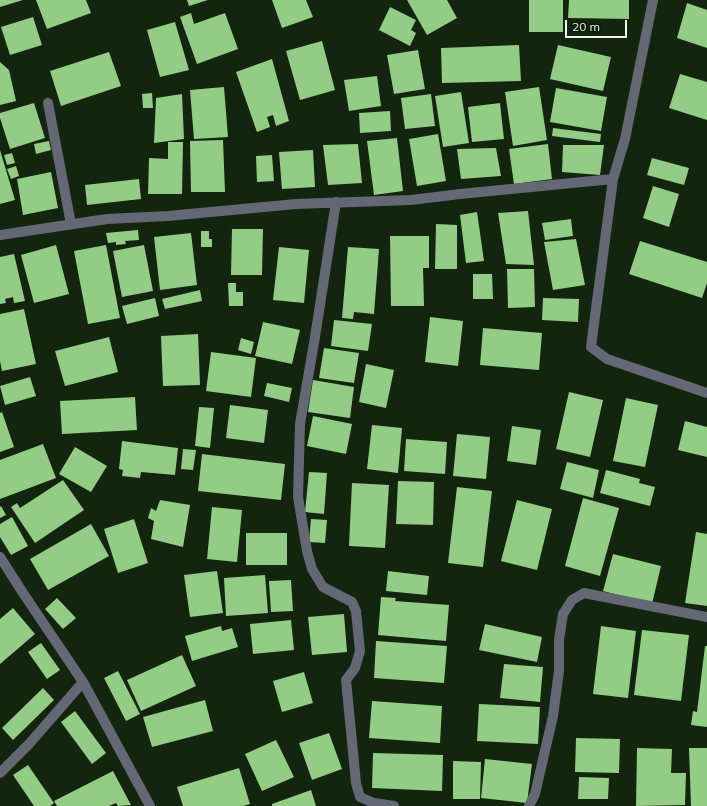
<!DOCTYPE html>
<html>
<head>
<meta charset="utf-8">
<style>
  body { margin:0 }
  #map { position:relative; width:707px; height:806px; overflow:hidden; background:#13250e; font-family:Mulish,sans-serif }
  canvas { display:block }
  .scale { position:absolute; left:565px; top:20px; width:62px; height:18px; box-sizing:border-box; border:2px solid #ecf8e9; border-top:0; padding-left:5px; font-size:12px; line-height:14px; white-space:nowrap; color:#ecf8e9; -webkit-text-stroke:3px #0a1c06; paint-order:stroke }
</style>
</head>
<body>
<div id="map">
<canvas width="707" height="806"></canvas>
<div class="scale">20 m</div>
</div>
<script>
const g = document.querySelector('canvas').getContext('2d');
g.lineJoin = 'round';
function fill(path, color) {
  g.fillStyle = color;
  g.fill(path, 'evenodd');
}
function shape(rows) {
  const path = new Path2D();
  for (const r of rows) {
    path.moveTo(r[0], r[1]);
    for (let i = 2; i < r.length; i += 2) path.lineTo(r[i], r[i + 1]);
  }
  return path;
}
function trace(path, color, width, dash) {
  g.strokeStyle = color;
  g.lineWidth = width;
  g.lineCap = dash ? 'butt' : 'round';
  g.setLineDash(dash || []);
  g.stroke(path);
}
fill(shape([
  [0,0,23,0,0,7],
  [36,0,86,0,91,13,47,29],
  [187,0,208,0,189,6],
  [272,0,306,0,313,17,282,28],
  [407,0,447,0,457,18,427,35],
  [529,0,563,0,563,32,529,32],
  [569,0,629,0,629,19,568,18],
  [687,3,707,10,707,48,677,38],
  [390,7,416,20,411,30,416,33,410,46,379,30],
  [191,13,194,24,225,13,238,49,197,64,180,17],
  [33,17,42,45,10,55,1,27],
  [175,22,189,70,160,77,147,30],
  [322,41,335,90,300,100,286,51],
  [519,45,521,81,442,83,441,48],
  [558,45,611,57,603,91,550,79],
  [418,50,425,89,394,94,387,55],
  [109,52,121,86,61,106,50,71],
  [272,59,289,121,276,126,273,115,267,117,270,127,257,132,236,72],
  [0,62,9,70,16,101,0,105],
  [680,74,707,82,707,120,669,108],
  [377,76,381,106,349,111,344,80],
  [224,87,228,137,194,139,190,90],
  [539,87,547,140,513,146,505,92],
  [556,88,607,97,601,131,550,122],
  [461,92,469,143,443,147,435,96],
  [152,93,153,108,143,108,142,94],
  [182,94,184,139,154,143,156,98],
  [431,94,435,126,405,129,401,98],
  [34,103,45,138,10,149,0,118,0,113],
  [500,103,504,139,472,142,468,107],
  [390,111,391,131,360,133,359,113],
  [553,128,601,134,600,142,552,136],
  [438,134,446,181,417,186,409,139],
  [397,138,403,191,374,195,367,141],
  [223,140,225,192,191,192,190,141],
  [49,141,51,150,36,154,34,144],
  [168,142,183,142,182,194,148,194,149,158,168,159],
  [358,144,362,183,328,185,323,145],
  [548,144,552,179,514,184,509,149],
  [563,145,604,145,600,175,562,172],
  [496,148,501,176,461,179,457,149],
  [0,150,15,200,0,204],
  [313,150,315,187,282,189,279,152],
  [12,153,15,163,7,165,4,155],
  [272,155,274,181,257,182,256,156],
  [652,158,689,168,684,185,647,175],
  [16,166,19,176,11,179,7,169],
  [51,172,58,208,23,215,17,179],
  [139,179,141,199,87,205,85,185],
  [653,186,679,194,669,227,643,218],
  [528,211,534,265,506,264,498,213],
  [477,212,484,261,466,263,460,215],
  [571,219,573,236,545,240,542,223],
  [436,224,457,225,457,269,435,269],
  [232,229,263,229,262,275,231,275],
  [138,230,139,240,125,241,126,244,116,245,116,242,108,243,106,233],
  [201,231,209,231,209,239,212,239,212,247,201,247],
  [191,233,197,285,160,290,154,237],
  [390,236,429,236,429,268,423,268,424,306,391,306],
  [576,239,585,285,553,290,544,242],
  [640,241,707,262,707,283,702,298,629,274],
  [56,245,69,294,34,303,21,255],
  [106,245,120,318,88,324,74,251],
  [144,245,153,291,122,297,113,251],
  [279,247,309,250,304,303,273,300],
  [348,247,379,249,374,314,354,312,353,319,342,318],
  [14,254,25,301,14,303,13,297,5,299,6,303,0,304,0,257],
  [507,269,534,269,535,307,508,308],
  [473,274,492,274,493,299,473,299],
  [228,283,236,283,236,292,243,292,243,306,229,306],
  [200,290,202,301,165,309,162,299],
  [155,298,159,316,127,324,122,306],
  [543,298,579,299,578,322,542,320],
  [24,309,36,364,2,371,0,361,0,314],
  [430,317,463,321,458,366,425,362],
  [334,320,372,324,368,351,331,346],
  [263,322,300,330,292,364,255,356],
  [483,328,542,333,539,370,480,365],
  [198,334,200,385,163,386,161,336],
  [109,337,118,372,65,386,55,351],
  [241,338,254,342,251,354,238,350],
  [324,348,359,353,354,383,319,378],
  [211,352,256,358,251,397,206,391],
  [366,364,394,370,386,408,359,402],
  [30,377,36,396,5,405,0,386],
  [313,380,354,387,350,418,308,412],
  [267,383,292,388,289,402,264,396],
  [569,392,603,400,590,457,556,449],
  [135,397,137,430,62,434,60,401],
  [626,398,658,405,645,467,613,461],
  [230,405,268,410,264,443,226,438],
  [199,407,214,408,210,448,195,446],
  [2,412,14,447,0,452,0,413],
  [313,416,352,424,346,454,307,446],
  [685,421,707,427,707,457,678,450],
  [372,425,402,428,398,473,367,469],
  [512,426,541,430,536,465,507,461],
  [457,434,490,437,486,479,453,476],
  [406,439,447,442,445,474,404,471],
  [122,441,178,448,175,475,141,472,140,478,122,476,123,470,119,469],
  [43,444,56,478,0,499,0,460],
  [75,447,107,466,91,492,59,474],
  [183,449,196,450,193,470,181,469],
  [202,454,285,464,281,500,198,491],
  [567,462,599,470,593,498,560,489],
  [606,470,640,479,639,483,655,487,650,506,600,493],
  [309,472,327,473,324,514,305,512],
  [63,480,84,510,35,543,11,507,17,503,20,508],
  [398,481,434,482,433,525,396,524],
  [352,483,389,485,385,548,349,546],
  [457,487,492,491,483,567,448,563],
  [583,498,619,508,600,576,565,566],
  [160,500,190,505,183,547,151,539,154,521,148,518,151,508,156,511],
  [517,500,552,509,537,570,501,561],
  [1,506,6,515,0,518,0,507],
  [212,507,242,510,237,562,207,559],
  [12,517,28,546,11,555,0,537,0,524],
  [134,519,148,563,118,573,104,529],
  [311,519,327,520,325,543,309,542],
  [91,524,109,556,48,590,30,559],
  [696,532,707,534,707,606,685,603],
  [246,533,287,533,287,565,246,565],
  [613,554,661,566,652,604,603,591],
  [217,571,223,613,190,617,184,575],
  [388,571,429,576,427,595,386,591],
  [265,575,268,613,226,616,224,578],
  [291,580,293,611,271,612,269,581],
  [381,597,396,598,395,601,449,605,446,641,378,635],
  [57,598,76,618,63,629,45,609],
  [13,608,35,634,0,664,0,619],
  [344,614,347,652,312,655,308,617],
  [291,620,294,650,253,654,250,624],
  [485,624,542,637,537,662,479,650],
  [221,626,222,631,232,628,238,647,192,661,185,636],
  [601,626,636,631,628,698,593,694],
  [642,630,689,635,681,701,634,695],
  [376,641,447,646,444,683,374,678],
  [41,643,60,670,47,679,28,652],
  [705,646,707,646,707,727,691,725,693,711,697,712],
  [182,655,196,686,141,711,127,680],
  [504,664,543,667,540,702,500,698],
  [118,671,140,714,126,721,104,678],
  [304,672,313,703,282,712,273,681],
  [43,688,54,700,13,740,2,728],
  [205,700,213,731,152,747,143,717],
  [372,701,442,706,440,743,369,738],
  [479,704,540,707,538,744,477,741],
  [75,711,106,753,92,764,61,722],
  [329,733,342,769,312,780,299,743],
  [576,738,620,739,619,773,575,772],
  [276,740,294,777,262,791,245,754],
  [637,748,672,749,671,773,686,773,685,805,636,806],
  [689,748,707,748,707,806,691,806],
  [373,753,443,755,442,791,372,788],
  [485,759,532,764,527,803,481,798],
  [453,761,481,762,480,799,453,799],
  [28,765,54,803,50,806,34,806,13,775],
  [239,768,250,804,243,806,183,806,177,787],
  [113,771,131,805,118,806,116,803,109,806,57,806,54,801],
  [579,777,609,778,608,799,578,799],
  [311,790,316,806,272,806,272,804]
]), '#93cc84');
trace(shape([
  [653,0,625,139,613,179,591,347,607,359,707,393],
  [48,103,71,224],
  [336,202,315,337,300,424,298,497,307,551,312,569,323,587,352,602,356,611,360,651,355,668,346,680,356,783,360,797,374,803,394,806],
  [0,235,107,219,168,216,296,204,411,200,460,194,613,179],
  [0,557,23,593,83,682,150,806],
  [0,773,29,744,83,682],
  [529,806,535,794,553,716,559,671,559,640,563,614,572,600,584,593,707,617]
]), '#646774', 10);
</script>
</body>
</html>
